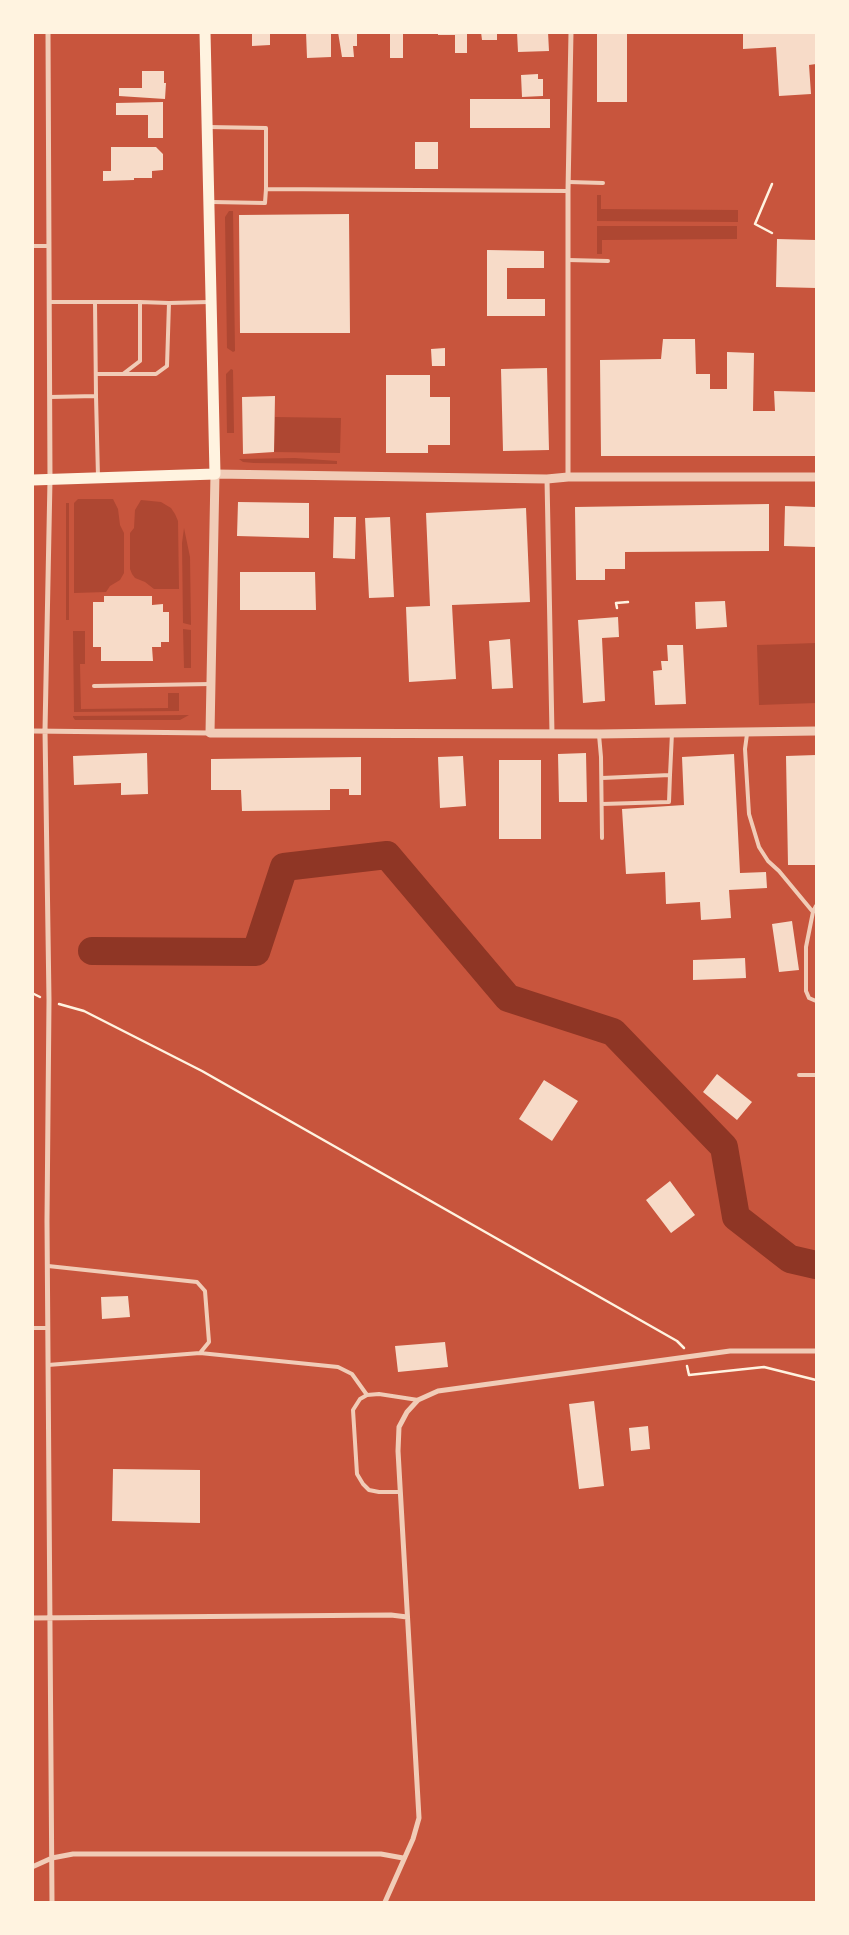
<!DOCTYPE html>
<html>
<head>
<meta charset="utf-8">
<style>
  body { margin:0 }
  #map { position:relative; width:849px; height:1935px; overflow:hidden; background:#c8553d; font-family:Manrope,sans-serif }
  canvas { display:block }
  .frame { position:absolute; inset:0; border:34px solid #fff3e0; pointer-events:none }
</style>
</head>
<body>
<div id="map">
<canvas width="849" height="1935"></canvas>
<div class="frame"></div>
</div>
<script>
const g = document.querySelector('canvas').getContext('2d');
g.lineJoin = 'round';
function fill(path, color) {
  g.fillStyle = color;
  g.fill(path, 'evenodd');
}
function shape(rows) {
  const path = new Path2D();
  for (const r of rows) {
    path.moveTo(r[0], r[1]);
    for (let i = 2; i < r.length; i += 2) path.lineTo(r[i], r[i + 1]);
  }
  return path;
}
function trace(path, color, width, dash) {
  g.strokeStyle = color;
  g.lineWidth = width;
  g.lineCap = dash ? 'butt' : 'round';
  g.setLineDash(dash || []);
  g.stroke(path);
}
fill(shape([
  [597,195,601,195,601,209,738,210,738,222,597,221],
  [229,211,233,211,235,351,233,352,227,348,225,217],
  [597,226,737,226,737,239,602,240,602,254,597,254],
  [231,369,233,370,234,433,227,433,226,374],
  [275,417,341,418,340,453,274,452],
  [295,458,337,461,337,464,254,463,243,462,239,459],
  [78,499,113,499,118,509,120,525,124,533,124,573,120,580,110,586,106,592,74,593,74,503],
  [141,500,161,502,171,508,175,514,178,521,179,589,154,589,145,582,135,578,132,574,130,569,130,533,134,528,135,510],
  [66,503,69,503,69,620,66,620],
  [184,528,190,557,191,625,183,623,182,543],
  [183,629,191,630,191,668,184,668],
  [73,631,85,631,85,664,80,664,81,709,168,708,168,693,179,693,179,711,74,712],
  [816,643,816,703,759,705,757,645],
  [189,715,180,720,75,720,73,717,73,716]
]), '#ae4732');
trace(shape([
  [92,951,256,952,284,867,387,855,508,998,613,1032,724,1147,736,1217,790,1259,816,1265]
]), '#8f3625', 28);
fill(shape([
  [252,32,270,32,270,45,252,46],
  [306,32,331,32,331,57,307,58],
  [338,32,357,32,357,46,353,46,354,57,342,57],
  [390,32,403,32,403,58,390,58],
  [438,32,467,32,467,53,455,53,455,35,438,35],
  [481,32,497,32,497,40,482,40],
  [517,32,548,32,549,51,518,52],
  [597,32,627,32,627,102,597,102],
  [743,32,816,32,816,64,809,65,811,94,779,96,776,47,743,49],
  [142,71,164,71,164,83,166,83,165,99,119,96,119,88,142,88],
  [538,74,538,79,543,79,543,96,522,97,521,75],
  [470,99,550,99,550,128,470,128],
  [163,102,163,138,148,138,148,115,116,115,116,103],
  [415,142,438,142,438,169,415,169],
  [111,147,156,147,163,154,163,170,152,171,152,178,134,178,134,180,103,181,103,171,111,171],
  [349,214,350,333,240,333,239,215],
  [777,239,816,240,816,288,776,287],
  [487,250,544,251,544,268,507,268,507,299,545,299,545,316,487,316],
  [663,339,695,339,696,374,710,374,710,389,727,389,727,352,754,353,753,411,775,411,774,391,816,392,816,456,601,456,600,360,661,359],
  [445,348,445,366,432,366,431,349],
  [547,368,549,450,503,451,501,369],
  [386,375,430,375,430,397,450,397,450,445,428,445,428,453,386,453],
  [275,396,274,452,243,454,242,397],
  [238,502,309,503,309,538,237,536],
  [769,504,769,551,625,552,625,569,605,569,605,580,576,580,575,507],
  [785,506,816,507,816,547,784,546],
  [526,508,530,602,452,605,456,679,409,682,406,607,430,606,426,513],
  [334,517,356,517,355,559,333,558],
  [390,517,394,597,369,598,365,518],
  [240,572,315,572,316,610,240,610],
  [104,596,152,596,152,605,163,604,163,612,169,612,169,642,161,642,161,647,152,647,153,661,101,661,101,647,93,647,93,602,104,602],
  [725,601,727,627,696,629,695,602],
  [618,617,619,637,602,638,605,701,583,703,578,620],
  [510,639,513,688,492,689,489,641],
  [667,645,683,645,686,704,655,705,653,671,662,670,661,661,668,661],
  [147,753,148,794,121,795,121,783,74,785,73,756],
  [586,753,587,802,559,802,558,754],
  [734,754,740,873,766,872,767,888,729,890,731,918,701,920,700,902,666,904,665,872,626,874,622,809,684,805,682,757],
  [816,755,816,865,788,865,786,756],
  [463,756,466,806,440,808,438,757],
  [361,757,361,795,349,795,349,789,330,789,330,810,242,811,241,790,211,790,211,759],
  [499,760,541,760,541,839,499,839],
  [792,921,799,970,779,972,772,924],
  [745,958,746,978,693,980,693,960],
  [717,1074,752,1102,737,1120,703,1092],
  [544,1080,578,1101,552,1141,519,1119],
  [670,1181,695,1215,671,1233,646,1200],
  [128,1296,130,1317,102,1319,101,1297],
  [445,1342,448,1367,398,1372,395,1346],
  [594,1401,604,1486,579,1489,569,1404],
  [648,1426,650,1449,631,1451,629,1428],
  [113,1469,200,1470,200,1523,112,1521]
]), '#f7dbc8');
trace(shape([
  [772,184,755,224,772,233],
  [617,608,616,603,628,602],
  [32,993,40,997],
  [59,1004,84,1011,202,1071,677,1341,684,1348],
  [687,1366,689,1375,764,1367,816,1380]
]), '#fff3e0', 2.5);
trace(shape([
  [208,127,266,128,266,189,568,191],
  [569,182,603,183],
  [212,202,265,203,266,189],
  [32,246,49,246],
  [568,260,608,261],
  [49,302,95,302,96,396],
  [95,302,140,302,140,361,123,374,96,374],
  [169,303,209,302],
  [123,374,156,374,167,366,169,303,140,302],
  [50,397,96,396,98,477],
  [94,686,211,684],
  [747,734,745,749,749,814,759,847,768,861,779,871,813,912],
  [599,735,601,757,602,838],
  [602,778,670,775,672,733],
  [602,804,669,802,670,775],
  [816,906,813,912,806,947,806,991,809,998,816,1001],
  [799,1075,816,1075],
  [48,1266,197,1282,205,1291,209,1342,200,1353,48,1365],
  [32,1328,48,1328],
  [200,1353,338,1367,352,1374,367,1395],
  [400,1492,379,1492,369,1490,363,1484,357,1474,353,1410,360,1399,367,1395,379,1394,418,1400]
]), '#f1ccb7', 4);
trace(shape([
  [48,32,50,480,45,730,49,1000,47,1221,52,1902],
  [568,477,568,191,571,32],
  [547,479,552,734],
  [32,731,210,733],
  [32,1618,391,1615,407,1617],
  [32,1867,52,1858,73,1854,381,1854,403,1858],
  [385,1902,413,1839,419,1818,398,1451,399,1427,407,1412,418,1400,438,1391,730,1351,816,1351]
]), '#f1ccb7', 5);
trace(shape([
  [816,477,568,477,547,479,215,474,210,733,599,734,816,731]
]), '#f1ccb7', 9);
trace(shape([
  [32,480,215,474,205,32]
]), '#fff3e0', 11);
</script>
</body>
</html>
